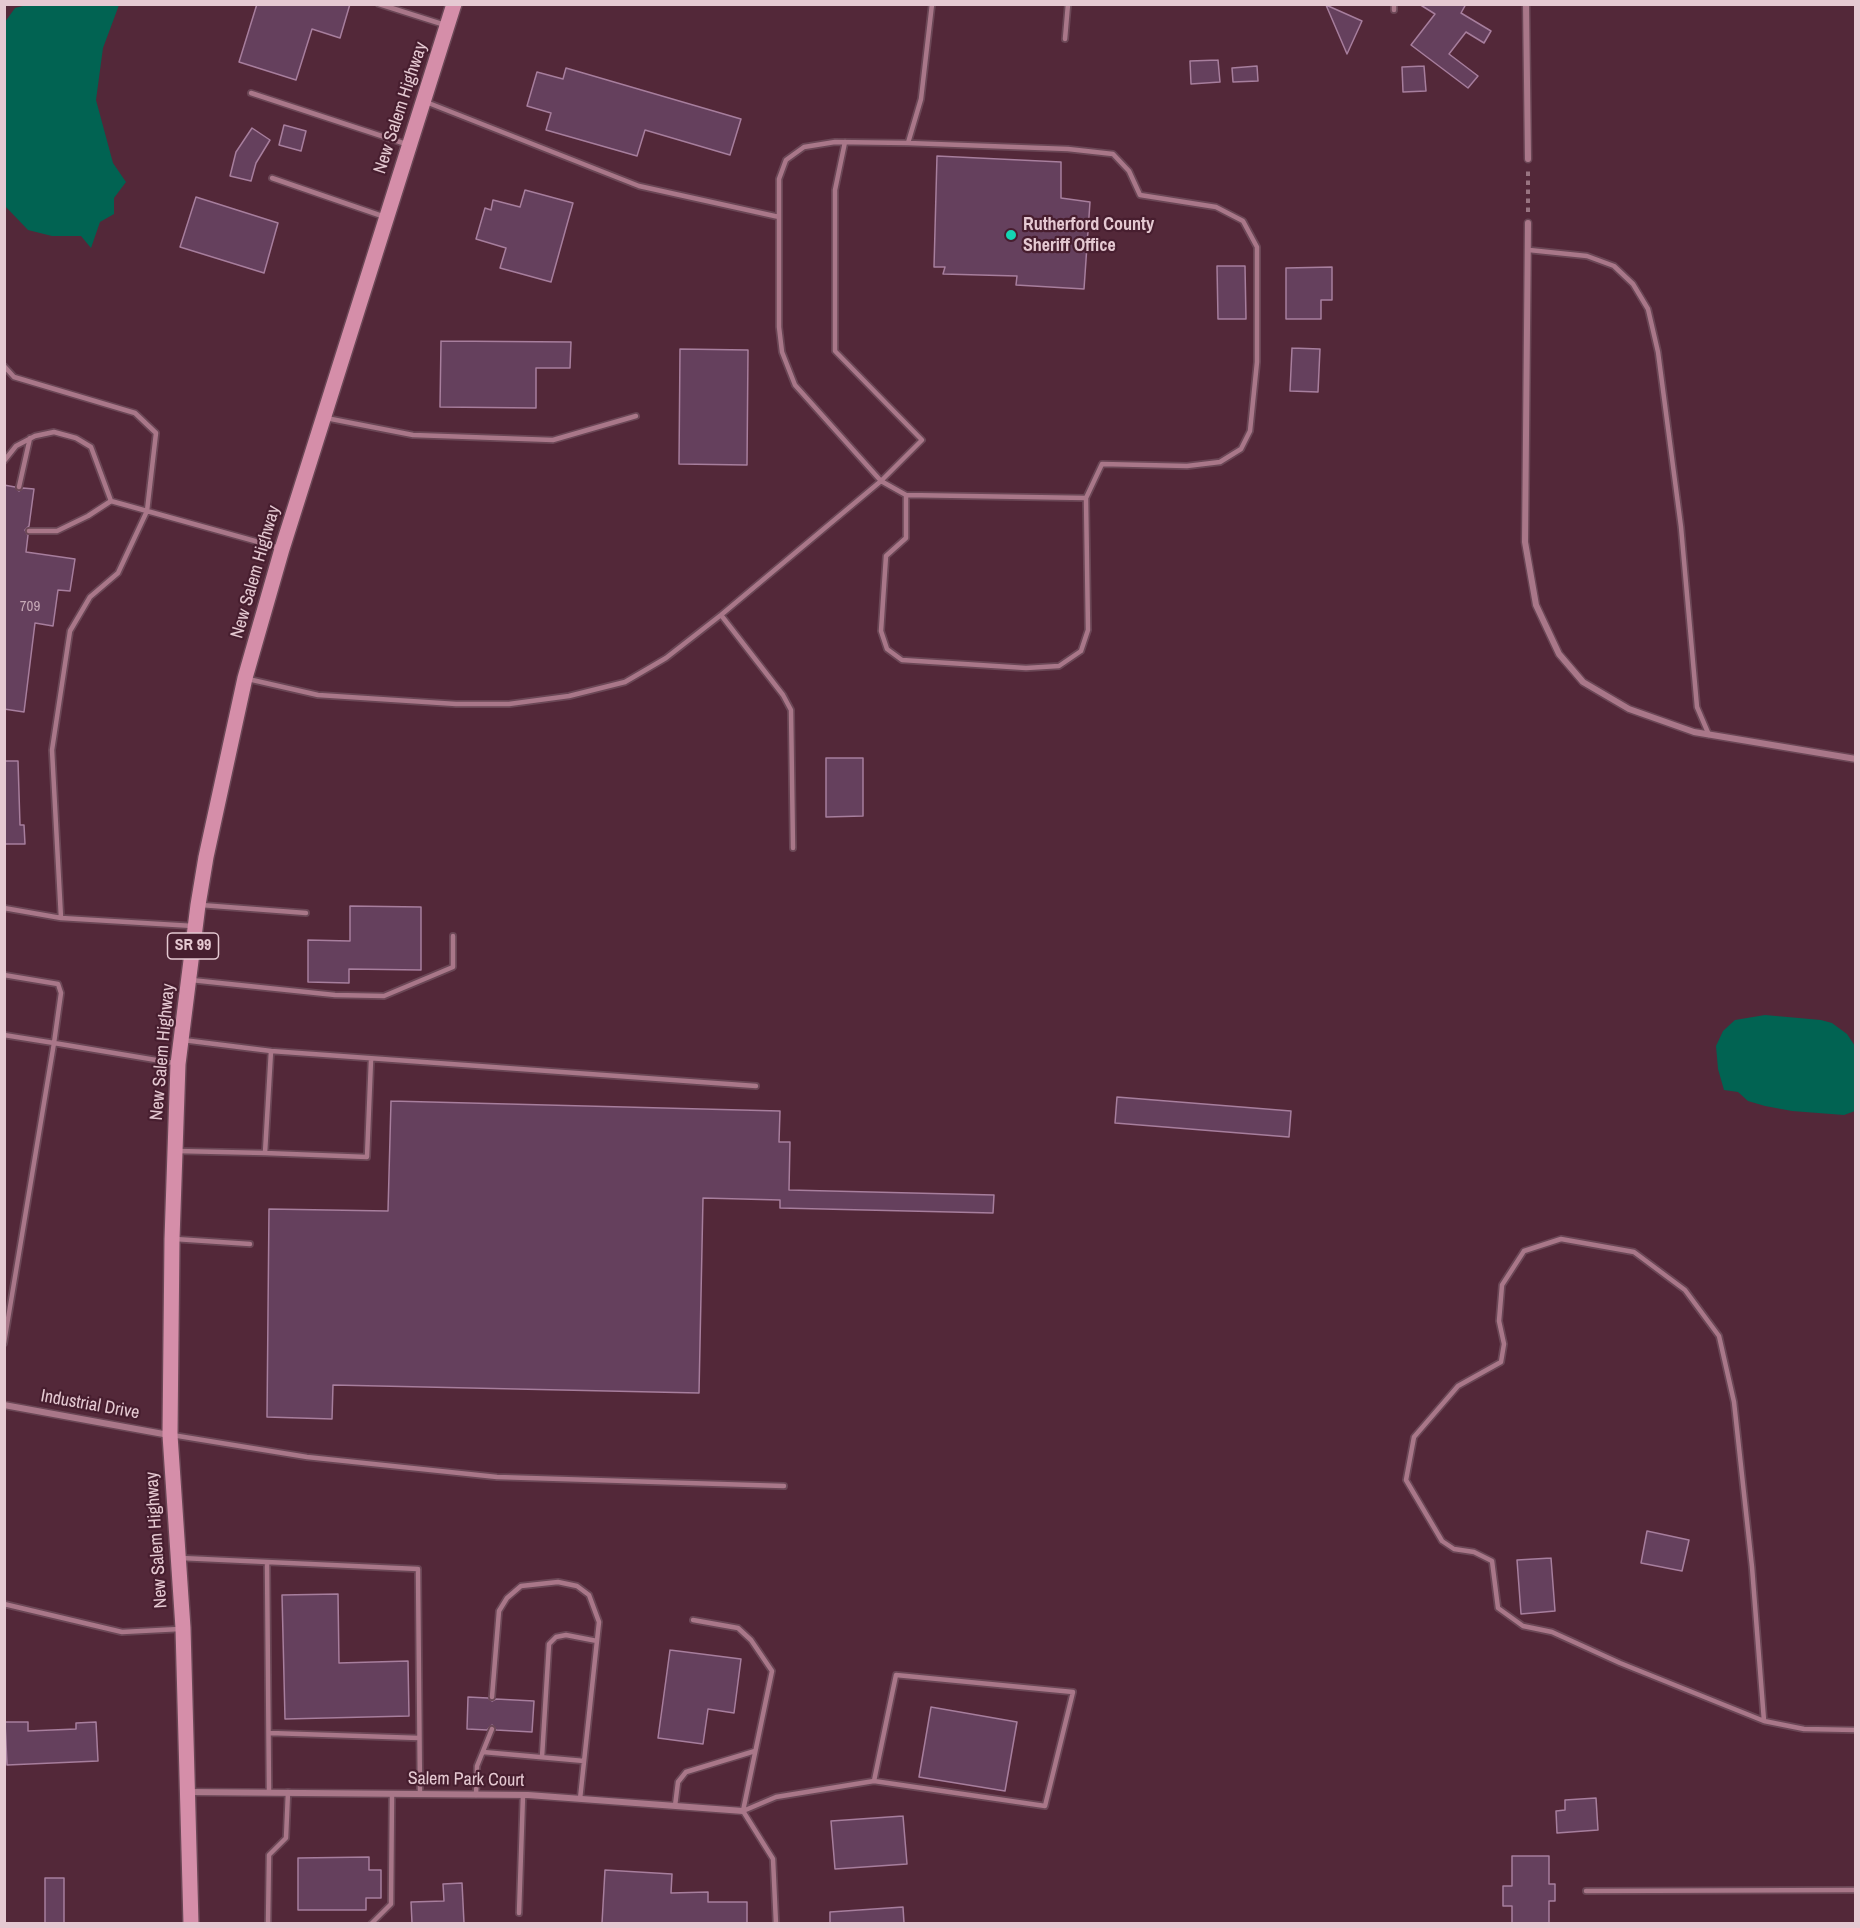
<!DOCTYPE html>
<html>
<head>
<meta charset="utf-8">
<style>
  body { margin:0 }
  #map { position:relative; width:1860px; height:1928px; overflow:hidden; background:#532839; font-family:"Archivo Narrow",sans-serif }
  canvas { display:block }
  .frame { position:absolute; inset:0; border:6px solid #e5c9d2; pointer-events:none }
</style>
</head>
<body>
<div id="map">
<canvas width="1860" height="1928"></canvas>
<div class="frame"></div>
</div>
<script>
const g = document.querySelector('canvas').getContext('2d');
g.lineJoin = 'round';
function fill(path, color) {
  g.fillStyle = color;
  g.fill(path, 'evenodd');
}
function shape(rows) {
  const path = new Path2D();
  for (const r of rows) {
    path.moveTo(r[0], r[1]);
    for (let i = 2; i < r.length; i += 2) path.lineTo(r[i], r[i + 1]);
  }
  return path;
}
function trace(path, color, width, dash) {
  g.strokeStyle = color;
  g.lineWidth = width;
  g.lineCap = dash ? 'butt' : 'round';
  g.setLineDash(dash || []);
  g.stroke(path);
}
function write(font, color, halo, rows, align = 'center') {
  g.font = font + ' "Archivo Narrow",sans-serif';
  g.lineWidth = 4.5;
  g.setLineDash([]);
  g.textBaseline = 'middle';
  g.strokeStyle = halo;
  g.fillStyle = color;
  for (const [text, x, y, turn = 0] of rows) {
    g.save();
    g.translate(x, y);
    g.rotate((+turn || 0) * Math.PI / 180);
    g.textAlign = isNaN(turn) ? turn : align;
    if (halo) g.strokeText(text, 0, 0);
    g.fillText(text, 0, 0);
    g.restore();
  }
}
fill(shape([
  [27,5,119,5,103,48,96,100,113,163,126,182,114,198,114,214,100,222,91,248,81,236,52,236,28,230,5,206,5,22,15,8],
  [1765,1015,1821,1020,1832,1023,1847,1034,1855,1046,1855,1111,1844,1115,1792,1111,1765,1106,1748,1101,1738,1092,1724,1090,1718,1069,1716,1046,1723,1031,1735,1020]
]), '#016352');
const building = shape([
  [257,4,350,4,340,38,312,29,296,80,239,62,257,4],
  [1419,4,1466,4,1461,13,1491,31,1484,43,1466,32,1449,54,1478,76,1468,88,1411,45,1435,14,1419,4],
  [1326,5,1362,21,1347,54,1326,5],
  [1218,60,1220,82,1191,84,1190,61,1218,60],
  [1257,66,1258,81,1233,82,1232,68,1257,66],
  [1424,66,1426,91,1403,92,1402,67,1424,66],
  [566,68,741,119,730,155,645,130,637,156,546,130,551,113,527,106,537,72,563,79,566,68],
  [284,125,306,131,301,151,279,145,284,125],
  [252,128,270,140,256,163,251,181,230,176,236,152,252,128],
  [937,156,1061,162,1061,198,1090,202,1084,289,1016,285,1017,276,943,274,945,267,934,267,937,156],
  [525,190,573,203,551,282,500,268,506,248,476,239,485,208,491,210,493,200,520,207,525,190],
  [196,197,278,223,264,273,180,247,196,197],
  [1217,266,1245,266,1246,319,1218,319,1217,266],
  [1332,267,1332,300,1321,300,1321,319,1286,319,1286,268,1332,267],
  [441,341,571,342,570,368,536,368,536,408,440,407,441,341],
  [1292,348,1320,349,1318,392,1290,391,1292,348],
  [680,349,748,350,747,465,679,464,680,349],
  [4,485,15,487,19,491,23,488,34,489,29,526,25,530,28,535,26,552,75,559,70,591,58,590,53,626,35,623,24,712,4,709,4,485],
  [826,758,863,758,863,816,826,817,826,758],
  [4,761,18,761,20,825,24,825,25,844,4,844,4,761],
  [350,906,421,907,421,970,349,969,349,983,308,982,308,940,350,941,350,906],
  [1117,1097,1291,1111,1289,1137,1115,1123,1117,1097],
  [391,1101,780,1111,779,1142,790,1142,789,1190,994,1195,993,1213,780,1208,780,1200,703,1198,699,1393,333,1385,332,1419,267,1417,269,1209,388,1211,391,1101],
  [1647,1531,1689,1540,1682,1571,1641,1563,1647,1531],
  [1551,1558,1555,1611,1521,1614,1517,1560,1551,1558],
  [338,1594,339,1663,408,1661,409,1716,285,1719,282,1595,338,1594],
  [670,1650,741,1659,734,1713,708,1709,703,1744,658,1738,670,1650],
  [468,1697,488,1698,492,1701,496,1699,534,1701,532,1732,496,1730,492,1725,487,1730,467,1729,468,1697],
  [931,1707,1017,1722,1005,1791,919,1777,931,1707],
  [5,1722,28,1722,28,1731,76,1729,76,1723,96,1722,98,1761,7,1765,5,1722],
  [1596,1798,1598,1830,1557,1833,1556,1811,1565,1810,1565,1800,1596,1798],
  [903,1816,907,1864,835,1869,831,1821,903,1816],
  [1512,1856,1549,1856,1549,1884,1555,1884,1555,1901,1549,1901,1549,1923,1512,1923,1512,1906,1503,1906,1503,1886,1512,1886,1512,1856],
  [369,1857,369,1870,381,1870,381,1898,366,1898,366,1910,298,1910,298,1858,369,1857],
  [605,1870,672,1874,671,1893,708,1892,708,1902,747,1902,747,1923,602,1923,605,1870],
  [45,1878,64,1878,64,1923,45,1923,45,1878],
  [462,1883,464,1923,412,1923,411,1902,444,1901,443,1884,462,1883],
  [903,1907,904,1923,830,1923,830,1912,903,1907]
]);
fill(building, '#65405d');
trace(building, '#a77e9d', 1.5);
const lane = shape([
  [379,4,445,25],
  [1394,10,1394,4],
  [1065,39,1068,4],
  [251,93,406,144],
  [426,102,639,186,779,217],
  [845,142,835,190,835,351,922,440,881,481,906,495],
  [908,143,921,99,932,4],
  [272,178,385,217],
  [1529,250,1587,256,1614,266,1633,284,1648,309,1658,352,1681,527,1697,707,1709,735],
  [4,366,14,377,135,413,156,433,147,511,111,501],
  [326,418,413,435,553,440,636,416],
  [4,461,16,446,35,436,54,432,76,438,91,447,111,501],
  [19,487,30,438],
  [29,531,57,531,88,516,111,501],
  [721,615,783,695,791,710,793,848],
  [248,679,318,695,456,704,509,704,569,696,625,682,666,658,721,615,881,481,795,385,782,352,779,327,779,179,786,160,804,147,835,142,908,143,1068,149,1113,154,1129,171,1140,195,1216,207,1243,221,1257,247,1257,362,1250,431,1241,449,1220,462,1187,466,1102,464,1086,498,1088,630,1081,651,1059,666,1026,668,902,660,887,649,881,631,886,556,906,538,906,495,1086,498],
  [201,905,306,913],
  [4,908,61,918],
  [193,926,61,918,52,750,70,631,90,597,118,573,147,511,280,548],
  [4,975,58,984,61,993,54,1043,4,1035],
  [191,980,335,995,384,996,453,967,453,936],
  [271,1051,756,1086],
  [177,1151,265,1153,271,1051,183,1040],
  [265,1153,367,1157,371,1060],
  [175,1239,250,1244],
  [4,1343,54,1043,174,1063],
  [172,1435,307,1457,497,1477,784,1486],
  [181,1558,267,1562,269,1791],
  [267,1562,418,1569,420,1794],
  [4,1604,122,1632,180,1629],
  [693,1620,738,1628,751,1640,772,1671,743,1811,773,1859,776,1924],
  [492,1697,499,1611,507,1598,521,1586,558,1582,577,1586,589,1595,599,1622,580,1799],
  [1764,1721,1752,1567,1734,1402,1719,1336,1685,1290,1634,1252,1561,1239,1524,1251,1502,1285,1499,1321,1504,1344,1501,1362,1458,1386,1414,1437,1406,1480,1442,1541,1454,1549,1474,1552,1492,1561,1498,1608,1523,1626,1552,1632,1620,1663,1764,1721,1804,1729,1856,1730],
  [270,1733,419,1738],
  [483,1752,584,1761],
  [542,1757,549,1644,556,1637,566,1635,597,1641],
  [476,1795,477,1766,492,1729],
  [675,1806,678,1782,686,1772,755,1751],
  [743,1811,776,1797,874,1781,1045,1806,1073,1692,896,1675,874,1781],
  [1586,1891,1856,1890],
  [519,1913,523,1795],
  [268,1924,269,1855,286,1838,288,1792],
  [371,1924,391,1904,392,1794]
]);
const street = shape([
  [1526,4,1528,159],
  [1528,223,1525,542,1536,605,1559,654,1583,682,1629,709,1694,732,1856,759],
  [4,1405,169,1435],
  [189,1792,528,1795,743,1811]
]);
const primary = shape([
  [191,1924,183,1628,170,1435,172,1239,178,1064,198,905,206,857,245,678,282,549,454,4]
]);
trace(lane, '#6b4756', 8);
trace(street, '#6b4756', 9);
trace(primary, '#6b4756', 18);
trace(shape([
  [1528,212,1528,169]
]), '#987481', 4, [4.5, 4.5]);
trace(lane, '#a97789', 4.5);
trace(street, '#a97789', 6);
trace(primary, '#d58ea9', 15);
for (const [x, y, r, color] of [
  [1011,235,6,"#14d5b3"]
]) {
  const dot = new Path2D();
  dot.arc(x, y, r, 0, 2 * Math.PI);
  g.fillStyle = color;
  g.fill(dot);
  trace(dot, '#471e2f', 2);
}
write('15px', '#c5a7b5', null, [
  ["709",30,607]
]);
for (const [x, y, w] of [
  [193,946,51]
]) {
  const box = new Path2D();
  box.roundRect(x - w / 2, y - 13, w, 26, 4.5);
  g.fillStyle = '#471e2f';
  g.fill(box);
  trace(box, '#e5c9d2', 1.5);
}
write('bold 16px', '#e5c9d2', null, [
  ["SR 99",193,946]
]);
write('18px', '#e5c9d2', '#471e2f', [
  ["New Salem Highway",401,108,-72],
  ["New Salem Highway",256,572,-74],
  ["New Salem Highway",163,1052,-85],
  ["Industrial Drive",90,1405,10],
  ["New Salem Highway",157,1540,-94],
  ["Salem Park Court",466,1780,1]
]);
write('bold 18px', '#e5c9d2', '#471e2f', [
  ["Rutherford County",1023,225],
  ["Sheriff Office",1023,246]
], 'left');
</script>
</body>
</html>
